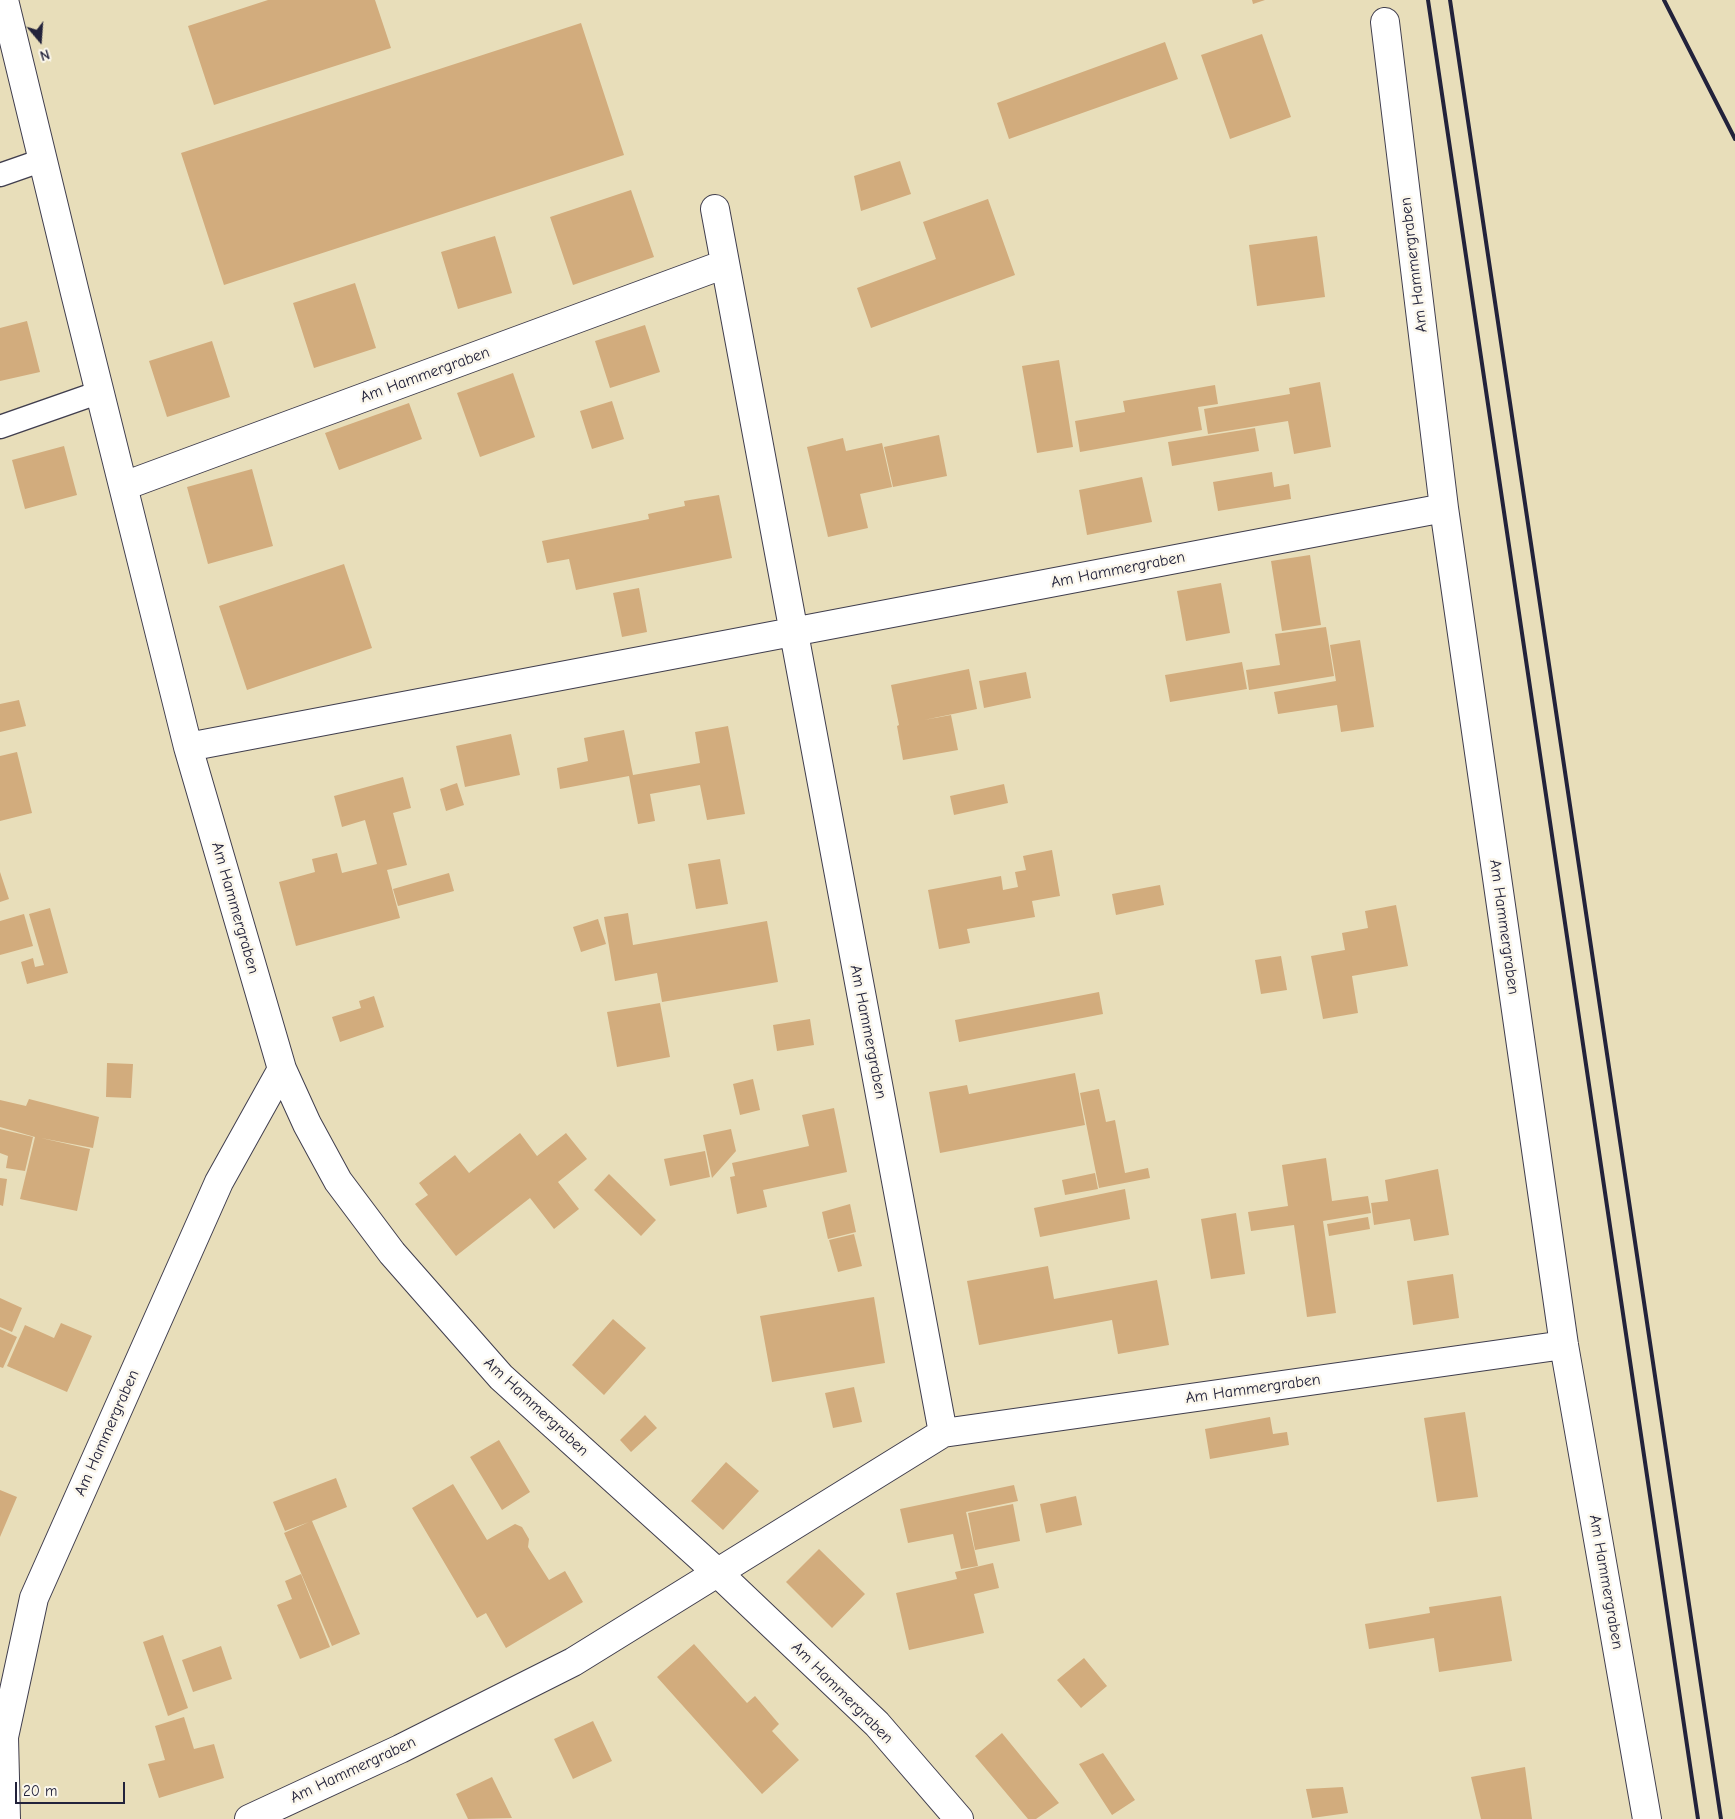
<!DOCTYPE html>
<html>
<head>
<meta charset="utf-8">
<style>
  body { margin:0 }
  #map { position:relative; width:1735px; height:1819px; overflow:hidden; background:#e8deba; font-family:"Comic Neue",sans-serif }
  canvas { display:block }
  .north { position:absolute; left:15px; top:15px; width:50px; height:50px; -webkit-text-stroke:4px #fbf7ec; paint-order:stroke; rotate:162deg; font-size:14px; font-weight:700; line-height:20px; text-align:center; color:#22223b }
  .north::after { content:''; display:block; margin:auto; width:18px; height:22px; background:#22223b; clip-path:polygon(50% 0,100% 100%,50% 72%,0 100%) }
  .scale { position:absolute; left:15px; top:1782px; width:110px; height:22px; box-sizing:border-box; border:2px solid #22223b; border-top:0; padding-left:6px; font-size:15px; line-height:18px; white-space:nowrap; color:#22223b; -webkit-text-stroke:4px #fbf7ec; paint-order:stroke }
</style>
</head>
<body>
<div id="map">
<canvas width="1735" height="1819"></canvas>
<div class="north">N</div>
<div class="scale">20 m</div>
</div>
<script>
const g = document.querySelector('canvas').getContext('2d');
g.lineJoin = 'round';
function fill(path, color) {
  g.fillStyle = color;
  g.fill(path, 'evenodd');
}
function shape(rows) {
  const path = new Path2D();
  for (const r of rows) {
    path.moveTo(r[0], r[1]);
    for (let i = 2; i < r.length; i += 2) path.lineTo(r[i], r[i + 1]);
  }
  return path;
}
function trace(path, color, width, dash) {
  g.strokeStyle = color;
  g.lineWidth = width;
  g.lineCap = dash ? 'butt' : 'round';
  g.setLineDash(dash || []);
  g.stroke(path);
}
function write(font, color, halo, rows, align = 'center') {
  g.font = font + ' "Comic Neue",sans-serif';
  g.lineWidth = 5;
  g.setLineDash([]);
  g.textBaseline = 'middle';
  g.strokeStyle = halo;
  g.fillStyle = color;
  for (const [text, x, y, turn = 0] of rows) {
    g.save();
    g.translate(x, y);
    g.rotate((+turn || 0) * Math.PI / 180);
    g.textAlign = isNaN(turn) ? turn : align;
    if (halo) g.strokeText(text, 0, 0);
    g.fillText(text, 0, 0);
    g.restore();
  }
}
fill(shape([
  [268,0,375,0,391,48,214,105,188,26],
  [1252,0,1265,0,1253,4],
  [581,23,624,155,224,285,181,153],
  [1262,34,1291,117,1230,139,1201,55],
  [1165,42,1178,79,1009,139,997,103],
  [900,161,911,194,861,211,854,176],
  [631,190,654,257,573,285,550,217],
  [988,199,1015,275,871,328,857,288,936,259,923,222],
  [495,236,512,293,458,309,441,252],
  [1317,236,1325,297,1257,306,1249,245],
  [355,283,376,348,314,368,293,303],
  [27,321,40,372,0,381,0,328],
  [645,325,660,372,610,388,595,341],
  [212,341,230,397,167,417,149,361],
  [1059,360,1073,447,1037,453,1022,366],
  [513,373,535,437,480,457,457,393],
  [1320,382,1331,447,1294,454,1288,421,1208,434,1204,409,1290,394,1289,388],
  [1215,385,1218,404,1198,407,1202,430,1080,452,1075,421,1125,412,1123,401],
  [612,401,624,439,592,449,580,411],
  [409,403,422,439,339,470,325,433],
  [1255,428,1259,451,1172,466,1168,442],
  [939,435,947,476,893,487,884,447],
  [843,438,846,451,882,443,892,487,860,494,868,528,828,537,807,447],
  [64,446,77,495,25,509,12,460],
  [252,469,273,546,208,564,187,487],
  [1272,472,1274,487,1289,484,1291,499,1218,511,1213,482],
  [1142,477,1152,522,1087,535,1079,490],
  [719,495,732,558,576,590,569,559,547,563,542,541,649,519,648,514,685,506,684,501],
  [1310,555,1321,625,1282,631,1271,561],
  [344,564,372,648,247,690,219,606],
  [1221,583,1230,633,1186,641,1177,591],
  [639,588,647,632,622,637,613,593],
  [1326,627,1334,676,1249,690,1246,670,1280,665,1275,634],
  [1360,640,1374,727,1341,732,1337,705,1278,714,1274,692,1336,681,1330,645],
  [1242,662,1247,689,1170,702,1165,675],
  [969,669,977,709,924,720,951,715,958,750,903,760,897,726,899,725,891,685],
  [1026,672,1031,698,984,708,979,681],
  [19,700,26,726,0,732,0,704],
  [728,726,745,814,707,820,700,785,650,794,655,821,638,824,629,776,560,789,557,768,588,761,584,738,624,730,633,775,700,763,695,732],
  [511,734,520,775,465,787,456,746],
  [17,752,32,813,0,821,0,756],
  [403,777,411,808,393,813,407,865,387,870,400,918,296,946,279,882,315,872,312,859,337,853,342,873,377,864,365,820,342,827,334,796],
  [457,783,464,805,446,811,440,789],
  [1004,784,1008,803,954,815,950,796],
  [1052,850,1060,896,1032,901,1035,917,967,929,970,943,939,949,928,890,1001,876,1003,890,1018,887,1015,872,1026,870,1023,856],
  [720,859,728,904,696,909,688,864],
  [0,872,9,899,0,902],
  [449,873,454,891,398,906,393,889],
  [1160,885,1164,905,1116,915,1112,894],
  [1396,905,1408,966,1352,976,1358,1013,1323,1019,1311,956,1345,950,1342,933,1368,928,1365,911],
  [50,908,68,973,27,984,21,962,33,958,35,967,44,965,29,914],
  [628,913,633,945,767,921,778,982,662,1002,657,973,615,981,604,917],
  [24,914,33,946,0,955,0,921],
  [598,919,606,944,581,952,573,927],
  [1281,956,1287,990,1261,994,1255,960],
  [1099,992,1103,1014,959,1042,955,1020],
  [374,996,384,1027,340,1042,332,1017,361,1008,359,1001],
  [660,1003,670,1057,617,1067,607,1012],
  [810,1019,814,1045,777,1051,773,1025],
  [107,1063,133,1064,131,1098,106,1097],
  [1075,1073,1085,1125,940,1153,929,1092,967,1085,969,1094],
  [753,1079,760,1110,740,1115,733,1084],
  [1099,1089,1106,1122,1115,1120,1125,1173,1148,1168,1150,1178,1099,1188,1080,1093],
  [29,1099,99,1117,93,1148,41,1138,90,1149,77,1211,20,1199,35,1137,0,1127,0,1100,26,1106],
  [834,1108,847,1172,763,1190,767,1207,737,1214,730,1177,735,1176,732,1163,809,1146,802,1115],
  [0,1129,33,1137,25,1171,6,1168,8,1156,0,1153],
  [731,1129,736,1151,712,1178,703,1135],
  [520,1133,537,1156,566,1133,587,1159,558,1182,579,1209,554,1229,530,1198,456,1256,415,1204,428,1195,419,1183,455,1155,469,1173],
  [705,1151,710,1177,670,1186,664,1159],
  [1326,1158,1332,1201,1368,1196,1371,1213,1323,1221,1336,1313,1307,1317,1294,1225,1251,1231,1248,1212,1288,1206,1282,1165],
  [1438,1169,1449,1235,1414,1241,1410,1219,1374,1225,1371,1203,1388,1201,1385,1180],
  [1095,1173,1098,1189,1065,1195,1062,1180],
  [609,1174,656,1220,641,1236,594,1190],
  [0,1178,7,1179,3,1206,0,1205],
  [1125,1189,1130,1219,1040,1237,1034,1208],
  [850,1204,856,1232,828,1239,822,1212],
  [1236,1213,1245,1274,1211,1279,1201,1219],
  [1368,1217,1370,1229,1329,1236,1327,1224],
  [854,1234,862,1266,838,1272,829,1240],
  [1048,1266,1054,1299,1157,1280,1169,1345,1118,1354,1112,1320,979,1345,967,1281],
  [1453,1274,1459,1318,1413,1325,1407,1281],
  [874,1297,885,1363,772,1382,760,1316],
  [0,1298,22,1308,12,1332,0,1327],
  [613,1319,646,1348,604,1395,572,1365],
  [61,1323,92,1336,67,1392,7,1366,25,1325,54,1338],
  [0,1329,17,1337,3,1368,0,1367],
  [854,1387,862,1422,833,1428,825,1393],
  [1465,1412,1478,1497,1437,1502,1424,1418],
  [645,1415,657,1428,631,1452,620,1440],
  [1270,1417,1273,1434,1287,1432,1289,1445,1210,1459,1205,1429],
  [499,1440,530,1492,502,1510,470,1457],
  [726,1462,759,1491,723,1530,691,1501],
  [336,1478,347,1507,312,1521,360,1634,332,1646,284,1533,309,1522,285,1531,273,1502],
  [453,1484,487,1540,515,1524,522,1527,529,1539,528,1547,549,1580,565,1571,583,1602,506,1648,486,1613,477,1618,412,1508],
  [1014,1485,1018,1501,966,1512,978,1566,961,1569,953,1534,908,1543,900,1509],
  [0,1490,17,1497,0,1537],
  [1076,1496,1082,1525,1046,1533,1040,1504],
  [1013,1504,1020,1541,975,1550,968,1513],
  [819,1549,865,1594,832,1628,786,1582],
  [993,1563,999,1588,974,1594,984,1633,909,1650,896,1593,957,1579,955,1572],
  [301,1574,330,1647,300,1659,277,1605,292,1599,285,1581],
  [1501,1596,1512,1661,1439,1672,1434,1638,1369,1649,1365,1624,1430,1613,1429,1607],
  [163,1635,188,1708,168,1716,143,1642],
  [694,1644,747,1703,755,1696,779,1724,772,1731,799,1760,762,1794,657,1677],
  [221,1646,232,1679,193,1692,182,1660],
  [1084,1658,1107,1686,1081,1708,1057,1680],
  [184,1717,194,1749,214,1744,224,1778,159,1798,148,1764,165,1760,155,1726],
  [593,1721,612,1761,573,1779,554,1739],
  [1002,1733,1059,1803,1036,1819,1028,1819,975,1756],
  [1103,1753,1135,1800,1112,1815,1079,1764],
  [1525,1767,1532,1819,1481,1819,1471,1777],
  [492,1777,512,1818,468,1819,456,1794],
  [1343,1787,1348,1813,1312,1818,1306,1789]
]), '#d2ac7d');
const service = shape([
  [0,175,43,160],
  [0,427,100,392]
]);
const minor = shape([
  [4,0,75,293,188,747,282,1069,307,1124,338,1181,392,1253,501,1377,718,1573,877,1724,959,1819],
  [1385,22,1444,508],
  [715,209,943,1433],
  [124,486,725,264],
  [188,747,1444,508,1564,1345,1647,1819],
  [6,1819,4,1737,34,1598,219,1182,282,1069],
  [249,1819,400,1749,573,1662,943,1433,1564,1345]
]);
trace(service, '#403e4e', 25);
trace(minor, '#403e4e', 30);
trace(service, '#fff', 22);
trace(minor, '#fff', 28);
trace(shape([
  [1428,0,1698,1819],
  [1450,0,1721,1819],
  [1664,0,1735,139]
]), '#22223b', 4);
write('16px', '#22223b', '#fbf7ec', [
  ["Am Hammergraben",1414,265,-97],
  ["Am Hammergraben",425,375,-20],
  ["Am Hammergraben",1118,570,-11],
  ["Am Hammergraben",235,908,74],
  ["Am Hammergraben",1504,927,82],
  ["Am Hammergraben",868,1032,79],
  ["Am Hammergraben",1253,1389,-8],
  ["Am Hammergraben",536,1407,43],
  ["Am Hammergraben",107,1433,-66],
  ["Am Hammergraben",1606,1582,80],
  ["Am Hammergraben",842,1693,45],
  ["Am Hammergraben",353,1770,-25]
]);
</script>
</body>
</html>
